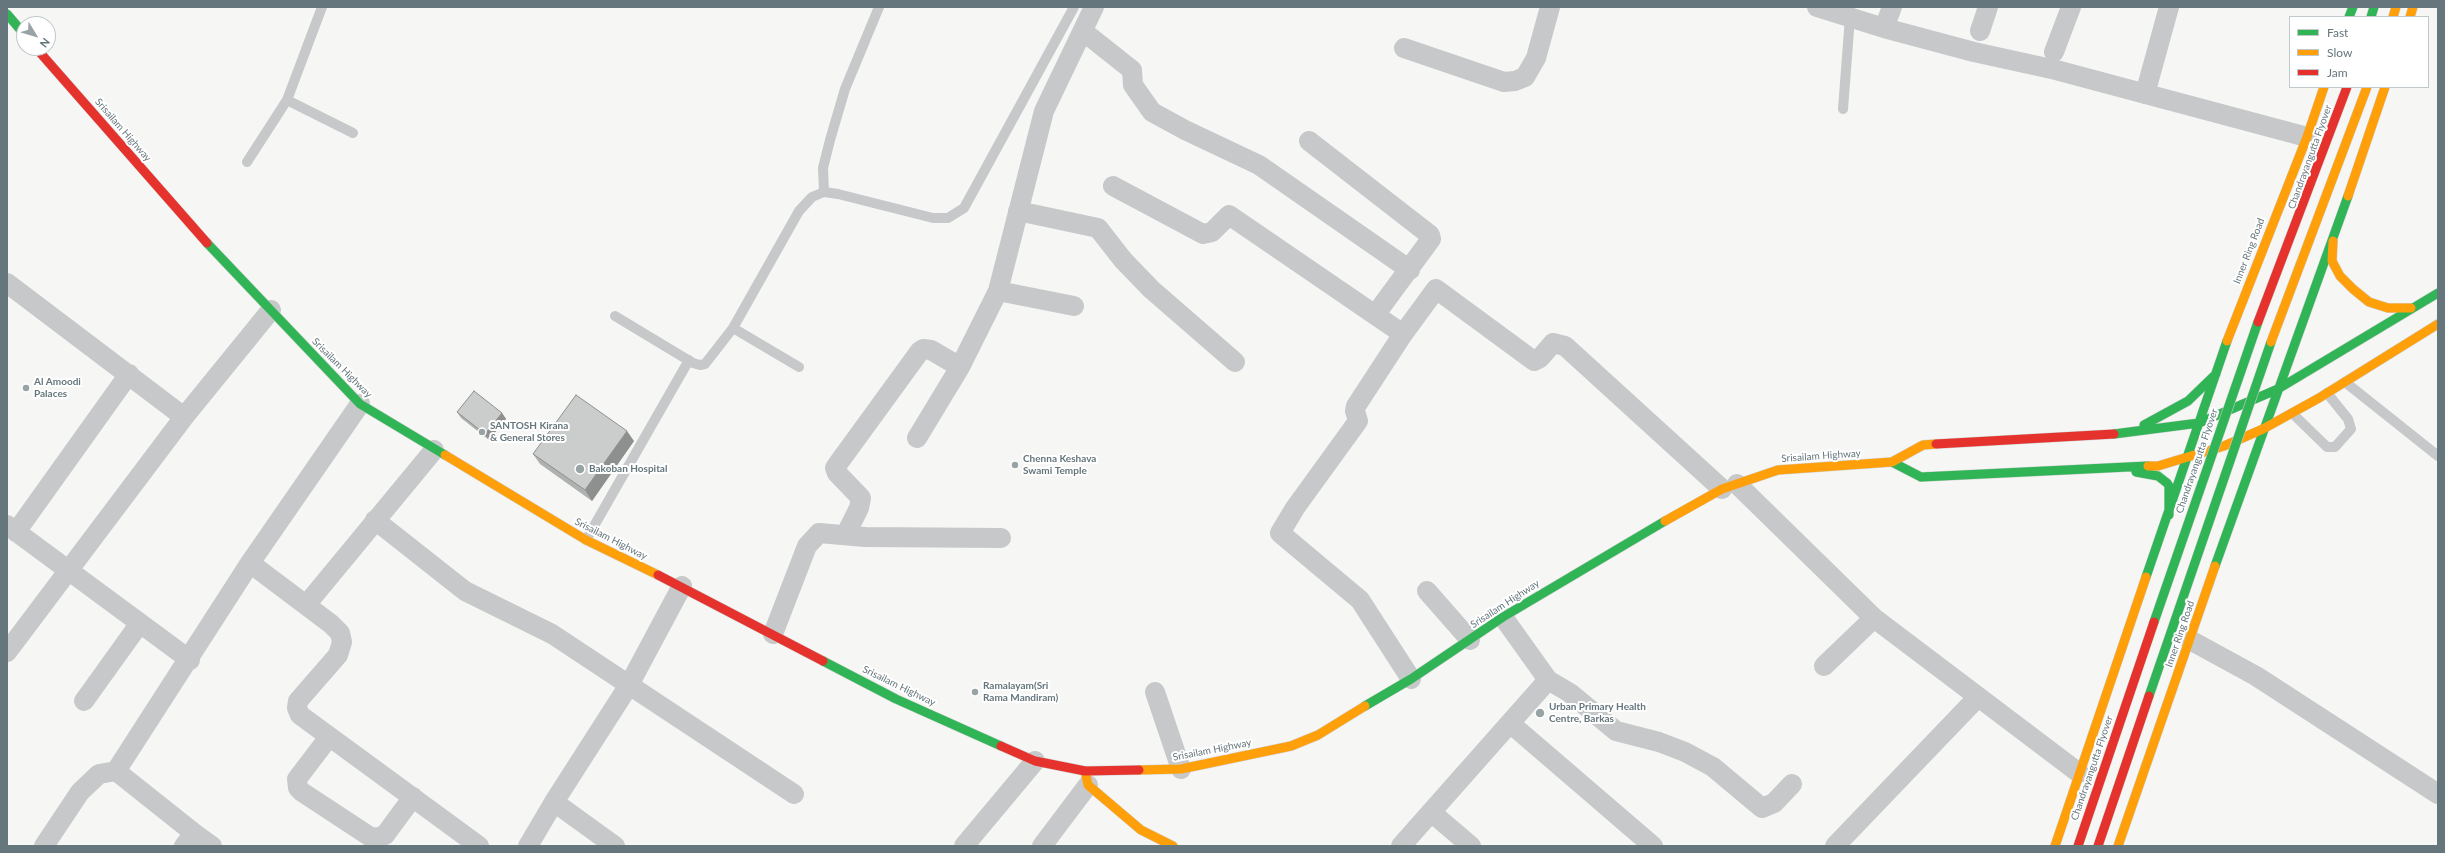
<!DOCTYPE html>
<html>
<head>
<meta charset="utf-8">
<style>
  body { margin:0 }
  #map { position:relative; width:2445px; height:853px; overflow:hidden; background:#f6f6f5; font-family:Lato,sans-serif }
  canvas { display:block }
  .frame { position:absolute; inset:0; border:8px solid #65767c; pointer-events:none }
  .legend { position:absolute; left:2289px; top:16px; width:140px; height:72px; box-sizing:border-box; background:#fff; border:1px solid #c1c8cb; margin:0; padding:5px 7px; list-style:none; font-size:12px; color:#65767c }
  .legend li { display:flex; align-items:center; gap:8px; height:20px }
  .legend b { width:20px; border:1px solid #c1c8cb }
  .north { position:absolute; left:16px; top:16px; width:40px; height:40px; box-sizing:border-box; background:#fff; border:1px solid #c1c8cb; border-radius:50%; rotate:128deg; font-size:11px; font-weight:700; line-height:16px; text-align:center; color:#65767c }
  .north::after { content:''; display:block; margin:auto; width:14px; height:18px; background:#98a3a6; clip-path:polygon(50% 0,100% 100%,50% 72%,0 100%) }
</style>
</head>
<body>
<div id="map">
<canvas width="2445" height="853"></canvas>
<div class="frame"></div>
<ul class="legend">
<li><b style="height:5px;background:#30b455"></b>Fast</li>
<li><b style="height:5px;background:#ff9f0a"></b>Slow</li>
<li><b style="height:5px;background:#e5322d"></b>Jam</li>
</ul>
<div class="north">N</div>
</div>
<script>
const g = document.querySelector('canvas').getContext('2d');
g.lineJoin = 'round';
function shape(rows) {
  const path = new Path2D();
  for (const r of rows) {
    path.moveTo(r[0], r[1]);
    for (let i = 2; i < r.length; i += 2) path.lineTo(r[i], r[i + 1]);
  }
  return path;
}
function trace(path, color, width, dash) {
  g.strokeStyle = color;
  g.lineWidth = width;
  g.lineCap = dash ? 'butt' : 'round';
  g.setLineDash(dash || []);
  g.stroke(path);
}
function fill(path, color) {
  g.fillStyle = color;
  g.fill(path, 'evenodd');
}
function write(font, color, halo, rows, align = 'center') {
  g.font = font + ' Lato,sans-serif';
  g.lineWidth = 4;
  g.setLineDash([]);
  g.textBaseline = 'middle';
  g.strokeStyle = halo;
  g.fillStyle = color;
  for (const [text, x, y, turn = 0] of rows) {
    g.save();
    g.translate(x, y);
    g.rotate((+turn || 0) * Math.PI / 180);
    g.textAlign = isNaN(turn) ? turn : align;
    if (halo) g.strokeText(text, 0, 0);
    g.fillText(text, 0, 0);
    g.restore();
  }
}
const fast = shape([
  [7,14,24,34],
  [2349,17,2353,7],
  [2371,17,2374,7],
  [207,243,360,404,445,455],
  [2144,425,2188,401,2216,374],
  [2114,434,2199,423,2278,389,2438,293],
  [1892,462,1921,477,2148,466],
  [2136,472,2158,476,2167,483,2169,486,2169,515],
  [2215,566,2348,196],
  [2146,577,2227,341],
  [823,661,896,699,1001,746],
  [1365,706,1411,679,1503,617,1665,521]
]);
const slow = shape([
  [2393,17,2396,7],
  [2410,17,2413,7],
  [2348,196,2385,87],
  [2333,241,2332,261,2340,276,2353,289,2369,302,2388,308,2411,308],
  [2227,341,2307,137,2324,87],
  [445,455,586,540,658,575],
  [2148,466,2158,466,2224,446,2263,429,2319,398,2438,324],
  [1665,521,1722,489,1778,470,1892,462,1923,445,1936,444],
  [1139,770,1181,769,1291,746,1318,735,1365,706],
  [1085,771,1088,785,1141,830,1173,846],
  [2055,846,2146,577],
  [2118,846,2215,566]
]);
const jam = shape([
  [36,48,207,243],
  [1936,444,2114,434],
  [658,575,823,661],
  [1001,746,1035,761,1085,771,1139,770]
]);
trace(fast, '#d0d2d2', 10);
trace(slow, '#d0d2d2', 10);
trace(jam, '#d0d2d2', 10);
trace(shape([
  [287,100,353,133],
  [1843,109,1850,17],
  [247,162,287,100,322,7],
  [824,192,823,168,830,140,845,89,879,7],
  [615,316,693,363,700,365,705,364,733,328,799,211,812,197,824,192,838,194,933,218,948,218,964,208,1074,7],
  [733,328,799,367],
  [2345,382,2438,456],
  [2292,413,2327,447,2335,447,2351,429,2348,419,2327,393],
  [586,540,689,360]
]), '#c6c8c9', 10);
trace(shape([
  [1817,7,1884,28,1974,52,2056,70,2307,137],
  [1884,28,1892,7],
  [1980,31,1988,7],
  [1084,32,1132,70,1133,85,1152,112,1185,130,1259,165,1410,270],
  [1404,48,1504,82,1515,81,1525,77,1536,58,1550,7],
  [2054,52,2071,7],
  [2145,94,2169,7],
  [1309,141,1430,235,1431,239,1375,315],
  [1113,186,1203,234,1212,232,1229,215,1403,334],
  [1018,211,1098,228,1123,260,1151,289,1235,362],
  [7,283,184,417],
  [998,291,1074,306],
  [917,438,960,367,998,291,1044,111,1094,7],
  [1737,484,1874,618,2079,773],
  [375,520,465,591,552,634,794,794],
  [7,525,190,660],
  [16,532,129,374],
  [846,534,859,508,861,498,837,473,835,468,837,465,920,351,923,349,931,350,960,367],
  [250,563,331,624,340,633,342,642,338,655,298,701,297,708,300,715,479,846],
  [1427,591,1470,640],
  [306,605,434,450],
  [773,634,807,546,819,533,865,537,1001,538],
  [2190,640,2256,676,2438,794],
  [7,652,184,417,271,310],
  [1824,666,1874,618],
  [1411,679,1360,600,1280,533,1295,508,1358,421,1355,411,1356,406,1403,334,1436,289,1534,361,1540,358,1553,343,1565,346,1722,489],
  [1548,680,1570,693,1616,731,1659,742,1685,752,1713,767,1762,808,1774,803,1792,784],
  [1155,692,1181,769],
  [84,701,140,623],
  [1511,724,1653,846],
  [329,737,297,779,298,788,302,792,369,836,376,838,385,835,413,797],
  [116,771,194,833,184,846],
  [554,802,615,846],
  [1431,812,1471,846],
  [194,833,212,846],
  [44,846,80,792,99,774,116,771,250,563,360,404],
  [528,846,554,802,629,685,682,586],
  [964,846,1035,761],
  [1042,846,1088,785],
  [1401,846,1548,680,1503,617],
  [1835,846,1977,698]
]), '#c6c8c9', 20);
trace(fast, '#30b455', 9);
trace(slow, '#ff9f0a', 9);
trace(jam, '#e5322d', 9);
const fastBridge = shape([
  [2154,622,2258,322],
  [2149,696,2271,342]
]);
const slowBridge = shape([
  [2271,342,2367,87]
]);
const jamBridge = shape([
  [2258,322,2347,87],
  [2078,846,2154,622],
  [2098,846,2149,696]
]);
trace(fastBridge, '#d1d2d2', 10, []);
trace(slowBridge, '#d1d2d2', 10, []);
trace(jamBridge, '#d1d2d2', 10, []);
trace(fastBridge, '#30b455', 9);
trace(slowBridge, '#ff9f0a', 9);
trace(jamBridge, '#e5322d', 9);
fill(shape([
  [457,412,502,413,506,419,489,440,461,418],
  [634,441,592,501,540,464,533,454]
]), '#afb0b0');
fill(shape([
  [502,413,506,419,489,440,485,434],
  [627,431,634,441,592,501,585,490]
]), '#8e9090');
const building = shape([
  [474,391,502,413,485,434,457,412,474,391],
  [576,395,627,431,585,490,533,454,576,395]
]);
fill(building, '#cbcdcd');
trace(building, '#8e9090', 1);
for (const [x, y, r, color] of [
  [26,388,4,"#98a3a6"],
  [482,432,4,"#98a3a6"],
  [1015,465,4,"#98a3a6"],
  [580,469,5,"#98a3a6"],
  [975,692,4,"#98a3a6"],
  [1540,713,5,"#98a3a6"]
]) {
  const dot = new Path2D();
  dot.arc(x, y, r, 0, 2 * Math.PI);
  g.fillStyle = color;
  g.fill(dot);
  trace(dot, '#fff', 1.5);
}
write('10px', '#65767c', '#fff', [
  ["Srisailam Highway",123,130,49],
  ["Chandrayangutta Flyover",2310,157,-70],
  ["Inner Ring Road",2249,251,-69],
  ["Srisailam Highway",342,368,45],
  ["Srisailam Highway",1821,456,-4],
  ["Chandrayangutta Flyover",2197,461,-71],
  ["Srisailam Highway",611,539,27],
  ["Srisailam Highway",1505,604,-33],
  ["Inner Ring Road",2180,634,-71],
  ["Srisailam Highway",899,686,26],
  ["Srisailam Highway",1212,750,-11],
  ["Chandrayangutta Flyover",2092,768,-71]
]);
write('bold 10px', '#65767c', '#fff', [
  ["Al Amoodi",34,382],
  ["Palaces",34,394],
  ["SANTOSH Kirana",490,426],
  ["& General Stores",490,438],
  ["Chenna Keshava",1023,459],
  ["Swami Temple",1023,471],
  ["Bakoban Hospital",589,469],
  ["Ramalayam(Sri",983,686],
  ["Rama Mandiram)",983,698],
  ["Urban Primary Health",1549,707],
  ["Centre, Barkas",1549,719]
], 'left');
</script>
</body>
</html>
